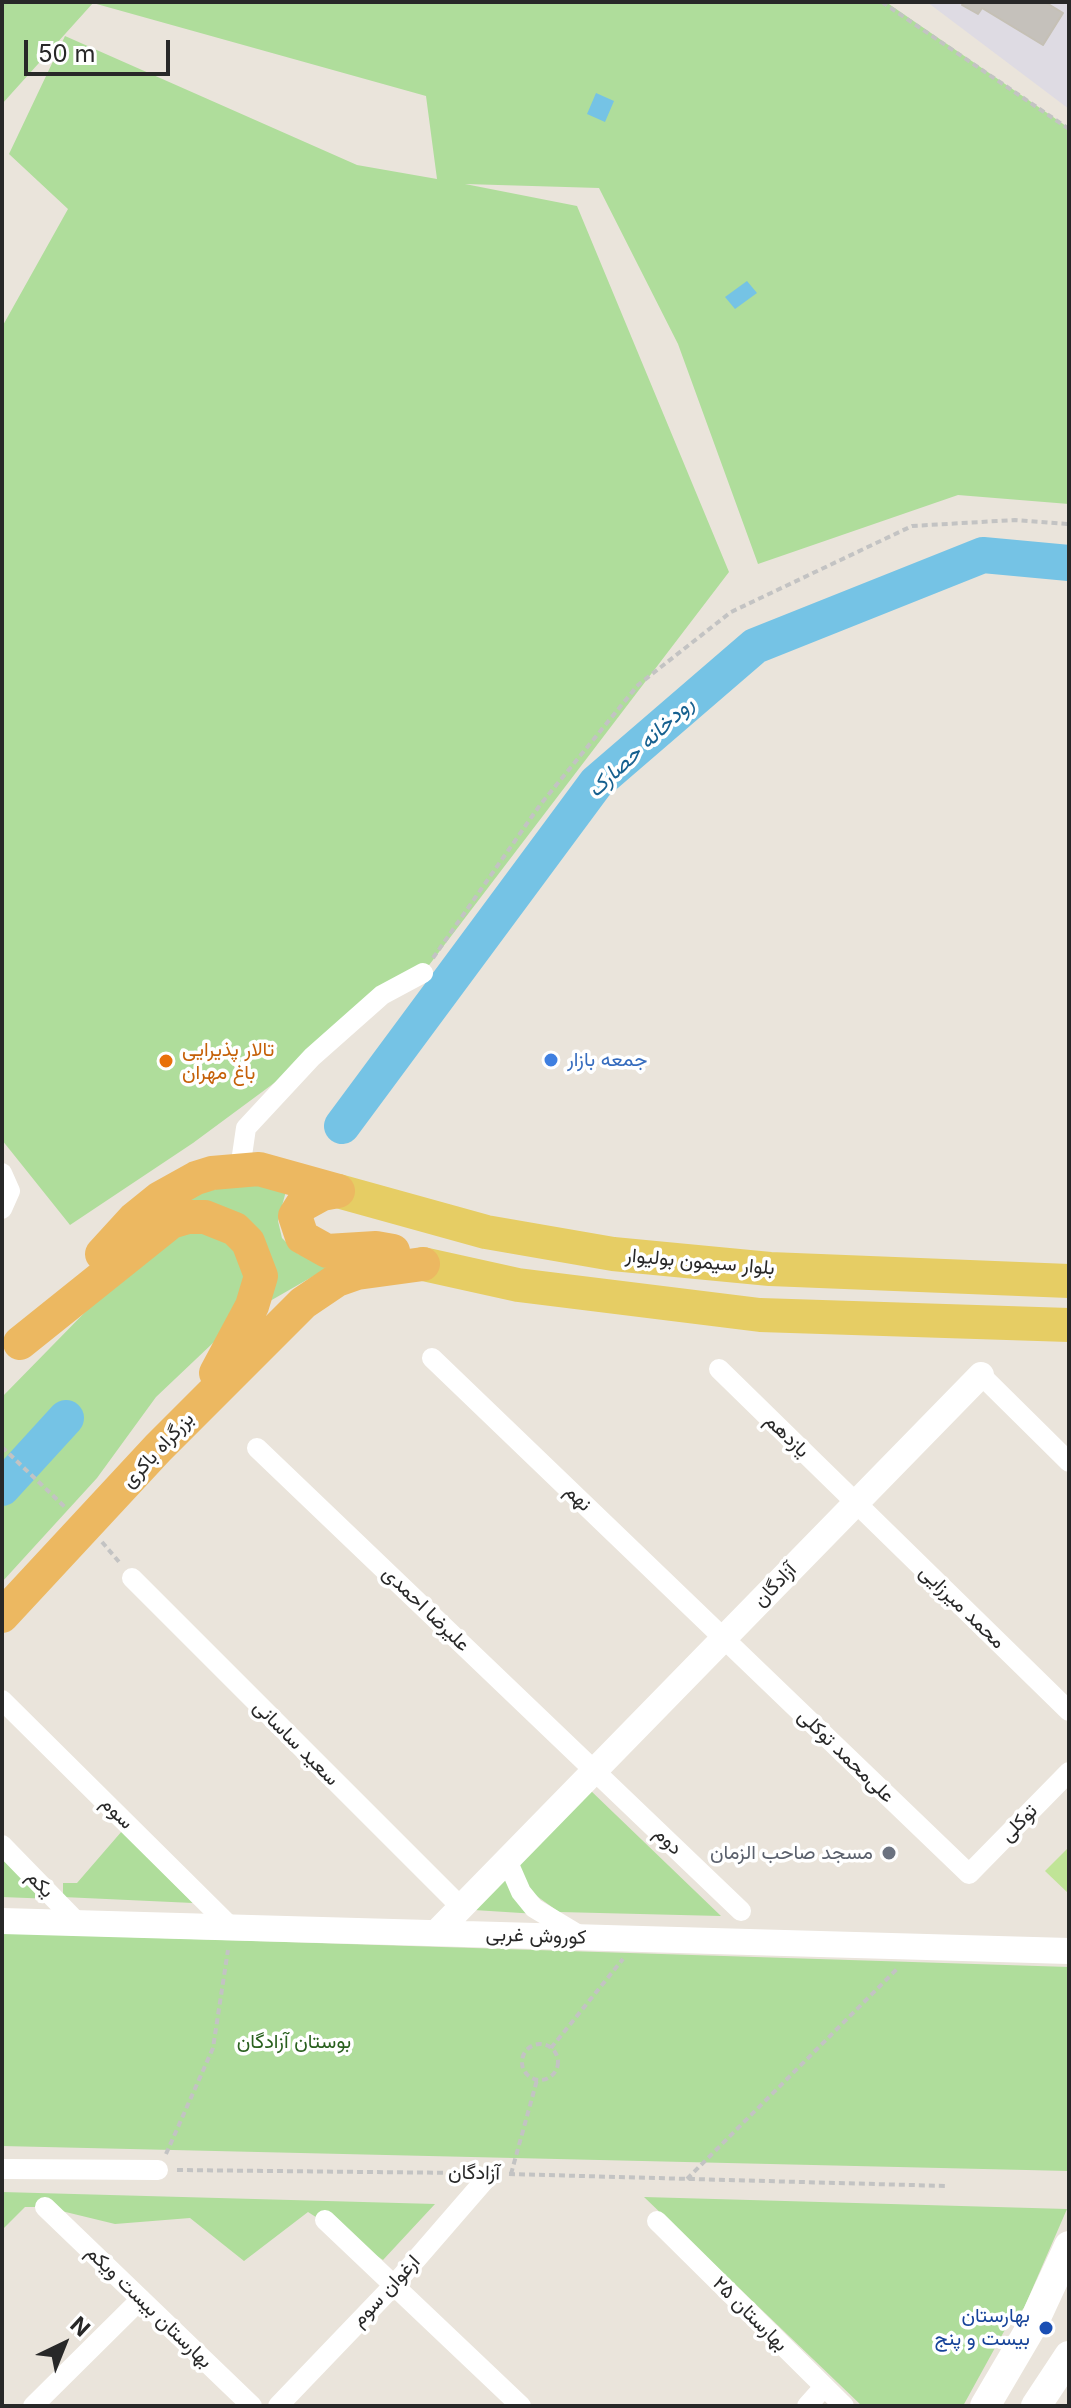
<!DOCTYPE html>
<html>
<head>
<meta charset="utf-8">
<style>
  body { margin:0 }
  #map { position:relative; width:1071px; height:2408px; overflow:hidden; background:#eae4db; font-family:Inter,sans-serif }
  canvas { display:block }
  .frame { position:absolute; inset:0; border:4px solid #282828; pointer-events:none }
  .north { position:absolute; left:24px; top:2304px; width:80px; height:80px; -webkit-text-stroke:6px #fff; paint-order:stroke; rotate:43deg; font-size:22px; font-weight:700; line-height:32px; text-align:center; color:#282828 }
  .north::after { content:''; display:block; margin:auto; width:28px; height:36px; background:#282828; clip-path:polygon(50% 0,100% 100%,50% 72%,0 100%) }
  .scale { position:absolute; left:24px; top:40px; width:146px; height:36px; box-sizing:border-box; border:4px solid #282828; border-top:0; padding-left:10px; font-size:24px; line-height:28px; white-space:nowrap; color:#282828; -webkit-text-stroke:6px #fff; paint-order:stroke }
</style>
</head>
<body>
<div id="map">
<canvas width="1071" height="2408"></canvas>
<div class="frame"></div>
<div class="north">N</div>
<div class="scale">50 m</div>
</div>
<script>
const g = document.querySelector('canvas').getContext('2d');
g.lineJoin = 'round';
function fill(path, color) {
  g.fillStyle = color;
  g.fill(path, 'evenodd');
}
function shape(rows) {
  const path = new Path2D();
  for (const r of rows) {
    if (r.length === 3) {
      path.moveTo(r[0] + r[2], r[1]);
      path.arc(r[0], r[1], r[2], 0, 2 * Math.PI);
      continue;
    }
    path.moveTo(r[0], r[1]);
    for (let i = 2; i < r.length; i += 2) path.lineTo(r[i], r[i + 1]);
  }
  return path;
}
function trace(path, color, width, dash) {
  g.strokeStyle = color;
  g.lineWidth = width;
  g.lineCap = dash ? 'butt' : 'round';
  g.setLineDash(dash || []);
  g.stroke(path);
}
function write(font, color, halo, rows, align = 'center') {
  g.font = font + ' Inter,Vazirmatn,sans-serif';
  g.lineWidth = 7;
  g.setLineDash([]);
  g.textBaseline = 'middle';
  g.strokeStyle = halo;
  g.fillStyle = color;
  for (const [text, x, y, turn = 0] of rows) {
    g.save();
    g.translate(x, y);
    g.rotate((+turn || 0) * Math.PI / 180);
    g.textAlign = isNaN(turn) ? turn : align;
    if (halo) g.strokeText(text, 0, 0);
    g.fillText(text, 0, 0);
    g.restore();
  }
}
fill(shape([
  [927,2,1069,2,1069,109]
]), '#dedbe3');
fill(shape([
  [2,2,886,2,1069,128,1069,504,958,495,758,564,678,344,599,188,465,184,577,206,729,572,423,973,193,1143,70,1225,2,1140,2,327,68,209,9,154,65,36,357,165,437,179,426,96,93,3,2,104],
  [250,1180,286,1191,278,1221,282,1238,298,1254,338,1262,270,1301,273,1279,179,1199],
  [197,1221,253,1261,233,1324,156,1397,97,1478,2,1582,2,1397,144,1252],
  [589,1789,721,1916,559,1912,531,1892,515,1872,522,1855],
  [122,1831,193,1903,63,1897,63,1883,77,1883],
  [2,1850,53,1899,2,1897],
  [505,1873,537,1914,474,1910],
  [2,1933,1069,1967,1069,2171,2,2146],
  [2,2192,435,2204,383,2260,308,2212,244,2261,190,2218,115,2224,45,2207,25,2207,2,2230],
  [644,2197,1067,2209,1024,2308,1007,2326,963,2406,862,2406]
]), '#afdd9b');
fill(shape([
  [1069,1847,1069,1894,1045,1871]
]), '#c0e497');
fill(shape([
  [596,93,614,101,605,122,587,114],
  [747,281,757,293,735,309,725,297]
]), '#75c3e5');
trace(shape([
  [342,1126,596,783,755,646,983,555,1069,563],
  [2,1488,66,1418]
]), '#75c3e5', 36);
const building = shape([
  [964,2,1045,2,1063,13,1043,45,982,8,978,14,962,5,964,2]
]);
fill(building, '#c5c1bb');
trace(building, '#c5c0b5', 2);
trace(shape([
  [882,2,1069,129],
  [433,958,540,805,638,685,731,612,912,526,1015,520,1069,524],
  [2,1447,67,1509],
  [102,1542,120,1563],
  [540,2062,18],
  [551,2048,623,1959],
  [166,2154,213,2048,228,1950],
  [177,2170,465,2173],
  [509,2174,947,2186],
  [511,2174,537,2080],
  [687,2179,898,1968]
]), '#c3c3c3', 4, [6, 4]);
trace(shape([
  [240,1169,246,1128,312,1057,382,995,423,973],
  [2,1173,10,1191,2,1209],
  [432,1358,969,1874,1069,1772],
  [719,1369,1069,1711],
  [981,1375,1069,1462],
  [257,1448,741,1911],
  [132,1578,461,1907],
  [2,1700,231,1927],
  [2,1845,78,1923],
  [507,1860,521,1892,534,1908,579,1935],
  [2,2169,158,2170],
  [45,2207,252,2406],
  [325,2220,521,2406],
  [657,2221,844,2406],
  [33,2406,141,2299],
  [278,2406,394,2285,491,2173],
  [807,2406,824,2387]
]), '#fff', 20);
trace(shape([
  [2,1921,1069,1951],
  [436,1933,981,1375]
]), '#fff', 26);
trace(shape([
  [985,2406,1032,2326,1069,2246],
  [1036,2406,1069,2356]
]), '#fff', 30);
trace(shape([
  [338,1191,486,1232,613,1254,770,1269,1069,1281],
  [423,1264,518,1285,760,1315,1069,1325]
]), '#e6cd64', 34);
trace(shape([
  [338,1191,322,1194,302,1205,295,1216,302,1237,327,1251,376,1248,393,1251],
  [102,1254,134,1219,160,1198,196,1178,212,1173,259,1169,338,1191],
  [20,1343,171,1222,188,1217,205,1217,235,1229,248,1242,261,1276,252,1306,216,1373],
  [2,1616,158,1448,303,1303,337,1280,357,1273,423,1264]
]), '#ecb861', 34);
for (const [x, y, r, color] of [
  [551,1060,8,"#3f7fe0"],
  [166,1061,8,"#e8710a"],
  [889,1853,8,"#6b7280"],
  [1046,2328,8,"#1a4fb4"]
]) {
  const dot = new Path2D();
  dot.arc(x, y, r, 0, 2 * Math.PI);
  g.fillStyle = color;
  g.fill(dot);
  trace(dot, '#fff', 3);
}
write('20px', '#c56008', '#fff', [
  ["تالار پذیرایی",182,1050],
  ["باغ مهران",182,1073]
], 'left');
write('20px', '#366cbe', '#fff', [
  ["جمعه بازار",567,1060]
], 'left');
write('20px', '#282828', '#fff', [
  ["بلوار سیمون بولیوار",700,1262,5],
  ["یازدهم",787,1436,44],
  ["بزرگراه باکری",158,1450,-47],
  ["نهم",578,1498,44],
  ["آزادگان",775,1585,-46],
  ["محمد میرزایی",962,1607,44],
  ["علیرضا احمدی",426,1609,44],
  ["سعید ساسانی",296,1743,45],
  ["علی‌محمد توکلی",846,1756,44],
  ["سوم",117,1813,45],
  ["توکلی",1019,1823,-46],
  ["دوم",668,1841,44],
  ["یکم",40,1884,46],
  ["کوروش غربی",536,1936,2],
  ["آزادگان",474,2173,1],
  ["ارغوان سوم",386,2291,-47],
  ["بهارستان بیست ویکم",149,2307,44],
  ["بهارستان ۲۵",750,2314,45]
]);
write('20px', '#5b616d', '#fff', [
  ["مسجد صاحب الزمان",873,1853]
], 'right');
write('20px', '#29601e', '#fff', [
  ["بوستان آزادگان",294,2042]
]);
write('20px', '#164399', '#fff', [
  ["بهارستان",1030,2316],
  ["بیست و پنج",1030,2339]
], 'right');
write('italic 22px', '#16608f', '#fff', [
  ["رودخانه حصارک",641,747,-43]
]);
</script>
</body>
</html>
